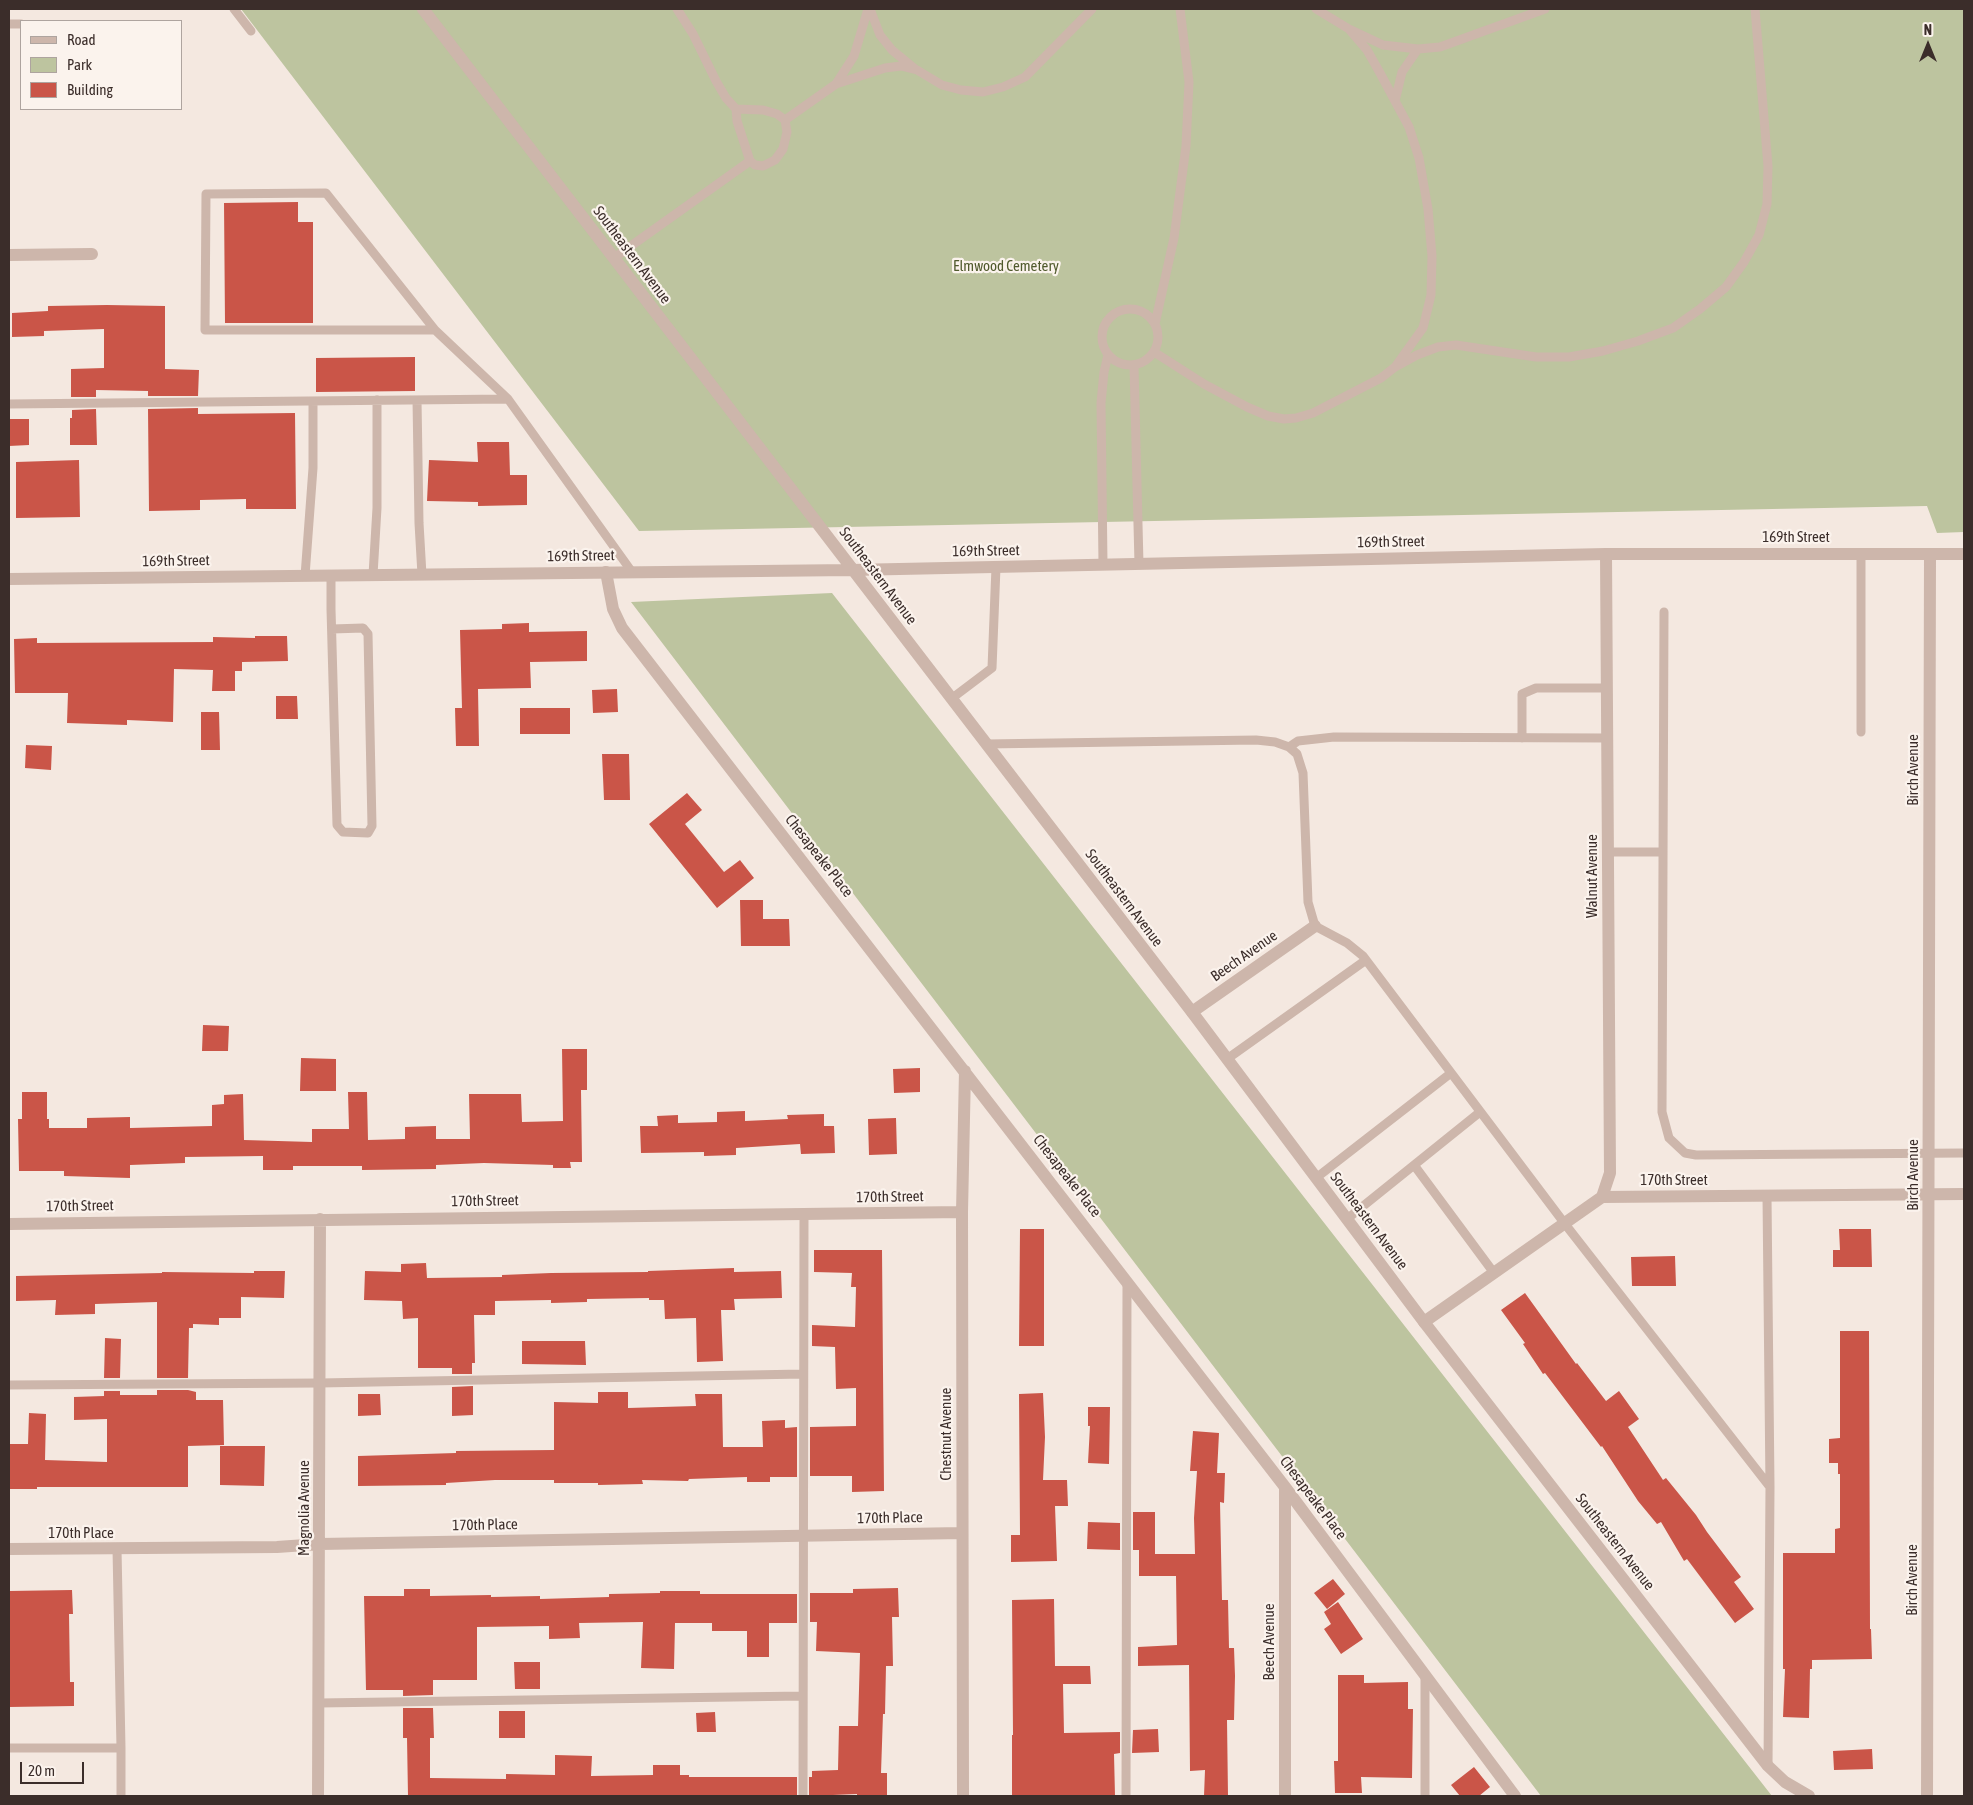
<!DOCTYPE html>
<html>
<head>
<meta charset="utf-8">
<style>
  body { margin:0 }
  #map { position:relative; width:1973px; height:1805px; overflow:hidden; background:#f4e8e0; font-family:"Asap Condensed",sans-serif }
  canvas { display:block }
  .frame { position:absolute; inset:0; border:10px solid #3b2d2a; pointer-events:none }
  .legend { position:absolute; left:20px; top:20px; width:162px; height:90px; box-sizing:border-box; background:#fbf3ed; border:1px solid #aea49f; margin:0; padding:6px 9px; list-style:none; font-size:15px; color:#3b2d2a }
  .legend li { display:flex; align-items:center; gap:10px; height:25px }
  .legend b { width:25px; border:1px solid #aea49f }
  .north { position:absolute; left:1903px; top:20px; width:50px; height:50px; -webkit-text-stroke:4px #fbf3ed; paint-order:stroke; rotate:0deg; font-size:14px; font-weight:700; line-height:20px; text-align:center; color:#3b2d2a }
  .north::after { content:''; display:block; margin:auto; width:18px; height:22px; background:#3b2d2a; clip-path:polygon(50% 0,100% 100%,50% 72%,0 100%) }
  .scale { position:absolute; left:20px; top:1762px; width:64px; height:22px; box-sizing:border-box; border:2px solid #3b2d2a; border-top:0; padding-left:6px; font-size:15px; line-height:18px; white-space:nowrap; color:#3b2d2a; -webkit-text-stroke:4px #fbf3ed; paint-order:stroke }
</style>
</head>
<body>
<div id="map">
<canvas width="1973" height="1805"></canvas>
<div class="frame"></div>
<ul class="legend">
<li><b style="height:6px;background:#cdb6ab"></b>Road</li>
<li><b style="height:14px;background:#bdc49f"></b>Park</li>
<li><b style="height:14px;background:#ca5548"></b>Building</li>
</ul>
<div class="north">N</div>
<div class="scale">20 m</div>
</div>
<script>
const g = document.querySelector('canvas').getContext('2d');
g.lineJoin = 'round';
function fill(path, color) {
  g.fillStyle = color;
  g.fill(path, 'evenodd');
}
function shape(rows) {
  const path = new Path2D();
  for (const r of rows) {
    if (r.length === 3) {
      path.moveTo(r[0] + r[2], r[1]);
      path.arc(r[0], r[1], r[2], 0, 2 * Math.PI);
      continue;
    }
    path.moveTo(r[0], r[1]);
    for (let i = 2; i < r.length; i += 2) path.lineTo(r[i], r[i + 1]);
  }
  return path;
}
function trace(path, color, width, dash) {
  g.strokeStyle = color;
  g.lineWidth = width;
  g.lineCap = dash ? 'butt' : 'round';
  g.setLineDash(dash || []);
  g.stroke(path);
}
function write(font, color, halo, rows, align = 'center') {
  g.font = font + ' "Asap Condensed",sans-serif';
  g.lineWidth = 4.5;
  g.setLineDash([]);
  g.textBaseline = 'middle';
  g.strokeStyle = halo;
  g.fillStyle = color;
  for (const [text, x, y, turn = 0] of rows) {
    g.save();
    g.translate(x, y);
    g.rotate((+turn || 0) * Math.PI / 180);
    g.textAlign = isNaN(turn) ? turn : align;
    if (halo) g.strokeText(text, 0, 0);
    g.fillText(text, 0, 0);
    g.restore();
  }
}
fill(shape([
  [241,9,1964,9,1964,532,1937,533,1927,506,639,531],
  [832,593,1772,1796,1541,1796,631,602]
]), '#bdc49f');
fill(shape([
  [298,202,298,222,313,222,313,323,225,323,224,203],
  [107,305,165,306,165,369,199,370,198,396,148,396,148,391,96,390,96,397,71,397,71,369,104,368,104,329,44,331,44,336,12,337,12,313,48,311,48,306],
  [415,357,415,391,316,392,316,358],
  [198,408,198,414,295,413,296,509,246,509,246,499,200,500,200,510,149,511,148,409],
  [96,409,97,445,70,445,70,418,72,418,72,410],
  [9,419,29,419,29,445,9,446],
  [477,442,509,442,510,475,527,475,527,505,478,506,478,502,427,501,429,460,478,462],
  [79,460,80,517,16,518,16,462],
  [529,623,529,632,587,631,587,661,530,662,531,688,478,689,479,746,456,746,455,708,462,708,460,630,502,629,502,624],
  [255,636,287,636,288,661,242,662,242,671,235,671,235,691,212,691,213,670,174,669,173,722,127,720,127,725,67,723,68,693,15,693,14,639,37,638,37,643,213,642,213,637,255,638],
  [617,689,618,712,593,713,592,690],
  [276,696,297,696,298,719,276,719],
  [520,708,570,708,570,734,520,734],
  [201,712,219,712,220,750,201,750],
  [26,745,52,746,51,770,25,768],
  [602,754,629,754,630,800,604,800],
  [687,793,702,810,685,824,724,872,740,860,754,878,717,908,649,824],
  [740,900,763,900,763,919,789,919,790,946,741,946],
  [203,1025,229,1026,228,1051,202,1051],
  [562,1049,587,1049,587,1090,581,1090,582,1162,570,1162,571,1168,553,1168,553,1165,484,1163,436,1165,436,1169,362,1170,362,1166,293,1166,293,1170,263,1170,263,1156,185,1157,185,1163,130,1165,130,1178,64,1176,64,1171,19,1171,18,1119,22,1119,22,1092,47,1092,47,1119,49,1119,49,1128,87,1128,87,1118,130,1117,130,1128,212,1126,212,1105,224,1104,224,1095,243,1094,244,1140,312,1142,312,1129,349,1129,348,1092,367,1092,368,1140,405,1139,405,1127,436,1126,436,1139,470,1139,469,1094,521,1094,522,1122,563,1121],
  [301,1058,336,1059,336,1091,300,1091],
  [920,1068,920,1092,894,1093,893,1069],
  [745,1111,745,1121,788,1119,787,1115,824,1114,824,1126,834,1126,835,1153,801,1154,800,1144,736,1148,736,1155,704,1156,704,1152,641,1153,640,1126,658,1126,657,1116,678,1115,678,1123,717,1122,717,1112],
  [896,1118,897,1154,869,1155,868,1119],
  [1020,1229,1044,1229,1044,1346,1019,1346],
  [1839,1229,1871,1229,1872,1267,1833,1267,1833,1250,1840,1250],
  [814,1250,882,1250,884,1491,852,1492,852,1476,810,1476,810,1427,856,1426,856,1388,836,1389,835,1347,812,1346,812,1325,855,1327,856,1287,851,1287,852,1273,814,1272],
  [1675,1256,1676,1286,1632,1286,1631,1257],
  [426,1263,427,1278,502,1277,502,1275,551,1273,648,1272,648,1271,734,1268,734,1272,781,1271,782,1298,734,1299,735,1310,721,1310,723,1361,697,1362,696,1318,665,1319,664,1300,649,1300,649,1298,587,1299,587,1302,551,1303,551,1300,495,1301,495,1315,474,1315,475,1363,472,1363,472,1374,452,1374,452,1368,418,1368,418,1318,403,1319,402,1301,364,1300,365,1271,401,1272,401,1264],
  [254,1271,285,1271,284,1298,241,1297,241,1318,219,1318,219,1325,193,1324,193,1328,189,1328,188,1378,157,1378,157,1302,95,1304,95,1314,55,1315,56,1300,16,1301,16,1276,162,1273,162,1272,254,1273],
  [1525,1293,1576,1364,1577,1363,1606,1401,1619,1391,1639,1419,1628,1427,1663,1480,1666,1478,1696,1515,1707,1532,1741,1577,1734,1582,1754,1609,1735,1623,1687,1559,1684,1561,1661,1522,1657,1524,1638,1501,1602,1446,1601,1447,1545,1373,1543,1374,1523,1344,1525,1343,1501,1310],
  [1840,1331,1869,1331,1870,1629,1871,1629,1872,1659,1812,1660,1812,1669,1810,1669,1809,1718,1783,1717,1785,1669,1783,1669,1783,1553,1835,1553,1835,1529,1840,1528,1840,1474,1838,1474,1838,1463,1829,1463,1829,1439,1840,1438],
  [105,1338,121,1339,120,1378,104,1378],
  [522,1341,585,1341,586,1365,522,1364],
  [473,1386,473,1415,452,1416,452,1387],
  [157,1390,188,1390,196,1392,196,1400,223,1400,224,1445,188,1446,188,1487,37,1487,37,1489,9,1489,9,1444,28,1444,29,1413,46,1414,45,1460,107,1462,107,1419,74,1420,74,1397,104,1396,104,1391,120,1391,120,1395,157,1395],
  [598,1392,628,1392,628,1408,696,1406,695,1394,722,1394,723,1447,763,1447,762,1421,785,1420,785,1428,797,1427,797,1477,770,1477,770,1482,747,1482,747,1477,689,1479,688,1481,642,1480,643,1484,598,1485,598,1483,554,1483,554,1480,495,1480,446,1483,446,1485,358,1486,358,1456,456,1453,456,1451,554,1450,554,1402,598,1403],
  [1043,1393,1045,1437,1043,1480,1067,1480,1068,1506,1055,1506,1057,1561,1011,1562,1011,1535,1020,1535,1019,1394],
  [358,1394,380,1394,381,1415,358,1416],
  [1088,1407,1110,1407,1109,1464,1088,1463,1090,1426,1088,1426],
  [1193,1431,1219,1433,1217,1473,1225,1473,1224,1503,1220,1502,1222,1600,1228,1600,1229,1648,1234,1648,1235,1676,1234,1720,1227,1720,1228,1796,1204,1796,1205,1770,1190,1771,1189,1665,1138,1666,1138,1647,1177,1645,1176,1576,1139,1576,1139,1550,1133,1550,1133,1512,1155,1512,1155,1554,1195,1554,1194,1518,1197,1471,1190,1471],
  [220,1446,265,1446,264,1486,220,1485],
  [1088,1522,1120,1523,1120,1550,1087,1549],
  [1333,1579,1345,1594,1327,1609,1314,1593],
  [898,1588,899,1617,892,1617,893,1666,886,1666,885,1714,883,1714,881,1773,887,1773,887,1796,857,1796,857,1794,809,1796,809,1777,812,1777,812,1771,838,1770,839,1726,858,1726,860,1653,816,1651,817,1622,810,1622,810,1593,853,1593,853,1589],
  [404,1589,430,1589,430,1596,491,1595,491,1597,540,1596,540,1599,609,1597,609,1594,660,1593,660,1591,700,1591,700,1594,797,1594,797,1623,769,1623,769,1657,747,1657,747,1631,712,1631,712,1623,675,1623,674,1669,641,1668,643,1622,579,1623,580,1638,549,1639,549,1626,477,1627,477,1680,433,1680,433,1695,403,1696,403,1690,366,1690,364,1596,404,1596],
  [72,1590,73,1614,69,1614,70,1682,74,1682,74,1706,9,1707,9,1591],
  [1054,1599,1055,1666,1090,1666,1091,1684,1063,1684,1064,1733,1120,1732,1120,1753,1114,1754,1115,1796,1012,1796,1012,1735,1013,1735,1012,1600],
  [1338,1602,1363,1639,1341,1654,1324,1629,1331,1624,1324,1612],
  [514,1662,540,1662,540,1689,515,1689],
  [1338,1675,1364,1675,1364,1683,1408,1682,1408,1709,1413,1709,1412,1778,1361,1777,1362,1793,1335,1793,1334,1761,1338,1761],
  [403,1708,433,1708,434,1738,430,1738,430,1778,506,1779,506,1774,555,1775,555,1755,592,1756,591,1776,653,1775,653,1765,680,1765,680,1775,689,1775,689,1777,797,1777,797,1796,408,1796,407,1738,403,1738],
  [499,1711,525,1711,525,1738,499,1738],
  [715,1712,716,1732,697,1732,696,1713],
  [1158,1729,1159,1752,1132,1753,1133,1730],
  [1872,1749,1873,1769,1834,1770,1833,1751],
  [1474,1767,1490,1787,1479,1796,1460,1796,1451,1785]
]), '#ca5548');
trace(shape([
  [234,9,251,31],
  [677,9,693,34,716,81,726,98,736,109,737,121,750,161],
  [870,9,880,35,892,50,915,69],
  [1316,9,1349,29,1383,45,1418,49,1440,47,1545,9],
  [9,24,21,24],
  [836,84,854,56,868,9],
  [1395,101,1402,72,1418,49],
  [736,109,763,110,777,114,785,120],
  [614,258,750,161,755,165,763,166,775,160,783,149,787,132,785,120,836,84,885,68,901,66,917,70,942,85,961,90,983,92,1003,87,1025,77,1092,9],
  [1130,337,28],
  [1155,324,1174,238,1186,146,1189,82,1180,9],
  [435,330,205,330,206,194,326,193,435,330,508,399,632,572],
  [1154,352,1204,384,1247,407,1268,416,1284,419,1296,418,1313,413,1381,378,1395,367,1423,328,1431,295,1432,256,1428,209,1419,158,1409,127,1380,73,1367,50,1349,29],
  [1134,365,1139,564],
  [1395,367,1417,355,1438,347,1456,345,1536,357,1569,357,1603,351,1638,341,1673,328,1700,309,1726,287,1744,262,1759,235,1767,204,1768,166,1755,9],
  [417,400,419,523,422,575],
  [9,404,508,399],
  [1861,554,1861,732],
  [1103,564,1101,403,1104,372,1108,355],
  [373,575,377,508,377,400],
  [305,576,313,468,313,401],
  [331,576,331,609,337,825,343,832,368,833,372,826,368,634,363,628,332,629],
  [1664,612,1662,1112,1669,1138,1685,1153,1696,1155,1964,1153],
  [951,699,992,668,996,567],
  [1522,738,1522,694,1536,688,1607,688],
  [986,744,1256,740,1275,742,1289,747,1297,754,1303,773,1308,902,1315,926,1347,943,1363,956,1565,1224,1770,1487],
  [1289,747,1298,741,1334,737,1607,738],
  [1608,852,1663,852],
  [1227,1059,1366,960],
  [1414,1165,1494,1273],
  [1316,1178,1451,1073],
  [1767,1196,1770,1487,1768,1766],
  [1347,1219,1480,1112],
  [9,1385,320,1383,803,1374],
  [319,1703,803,1696],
  [9,1748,121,1748,117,1549],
  [121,1748,121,1796],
  [803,1796,804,1214],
  [1126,1796,1127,1282],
  [1425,1796,1425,1675]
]), '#cdb6ab', 9);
trace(shape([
  [9,255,92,254],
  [606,572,613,609,622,628,1285,1487,1515,1796],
  [1192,1012,1315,926],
  [1602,1197,1610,1173,1606,554],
  [9,1224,962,1212],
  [1424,1322,1602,1197,1964,1194],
  [1285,1487,1285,1796],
  [9,1549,277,1547,320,1544,962,1533],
  [318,1796,320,1219],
  [963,1796,962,1212,965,1071],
  [1927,1796,1930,554]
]), '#cdb6ab', 12);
trace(shape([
  [423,9,1192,1012,1424,1322,1768,1766,1785,1782,1809,1796],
  [9,579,852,570,1606,554,1964,554]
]), '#cdb6ab', 12);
write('15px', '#3b2d2a', '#fbf3ed', [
  ["Southeastern Avenue",632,255,53],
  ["169th Street",1796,537],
  ["169th Street",1391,542,-1],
  ["169th Street",986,551,-1],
  ["169th Street",581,556,-1],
  ["169th Street",176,561,-1],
  ["Southeastern Avenue",878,576,53],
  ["Birch Avenue",1913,770,-90],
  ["Chesapeake Place",819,856,52],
  ["Walnut Avenue",1592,876,-90],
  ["Southeastern Avenue",1124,898,53],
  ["Beech Avenue",1244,956,-35],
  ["Birch Avenue",1913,1175,-90],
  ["Chesapeake Place",1067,1176,52],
  ["170th Street",1674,1180],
  ["170th Street",890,1197,-1],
  ["170th Street",485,1201,-1],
  ["170th Street",80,1206,-1],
  ["Southeastern Avenue",1369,1221,53],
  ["Chestnut Avenue",946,1434,-90],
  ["Chesapeake Place",1313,1498,53],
  ["Magnolia Avenue",304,1508,-90],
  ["170th Place",890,1518,-1],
  ["170th Place",485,1525,-1],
  ["170th Place",81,1533],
  ["Southeastern Avenue",1615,1542,52],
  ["Birch Avenue",1912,1580,-90],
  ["Beech Avenue",1269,1642,-90]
]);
write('15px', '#505a2d', '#fbf3ed', [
  ["Elmwood Cemetery",1006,266]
]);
</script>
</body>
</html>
